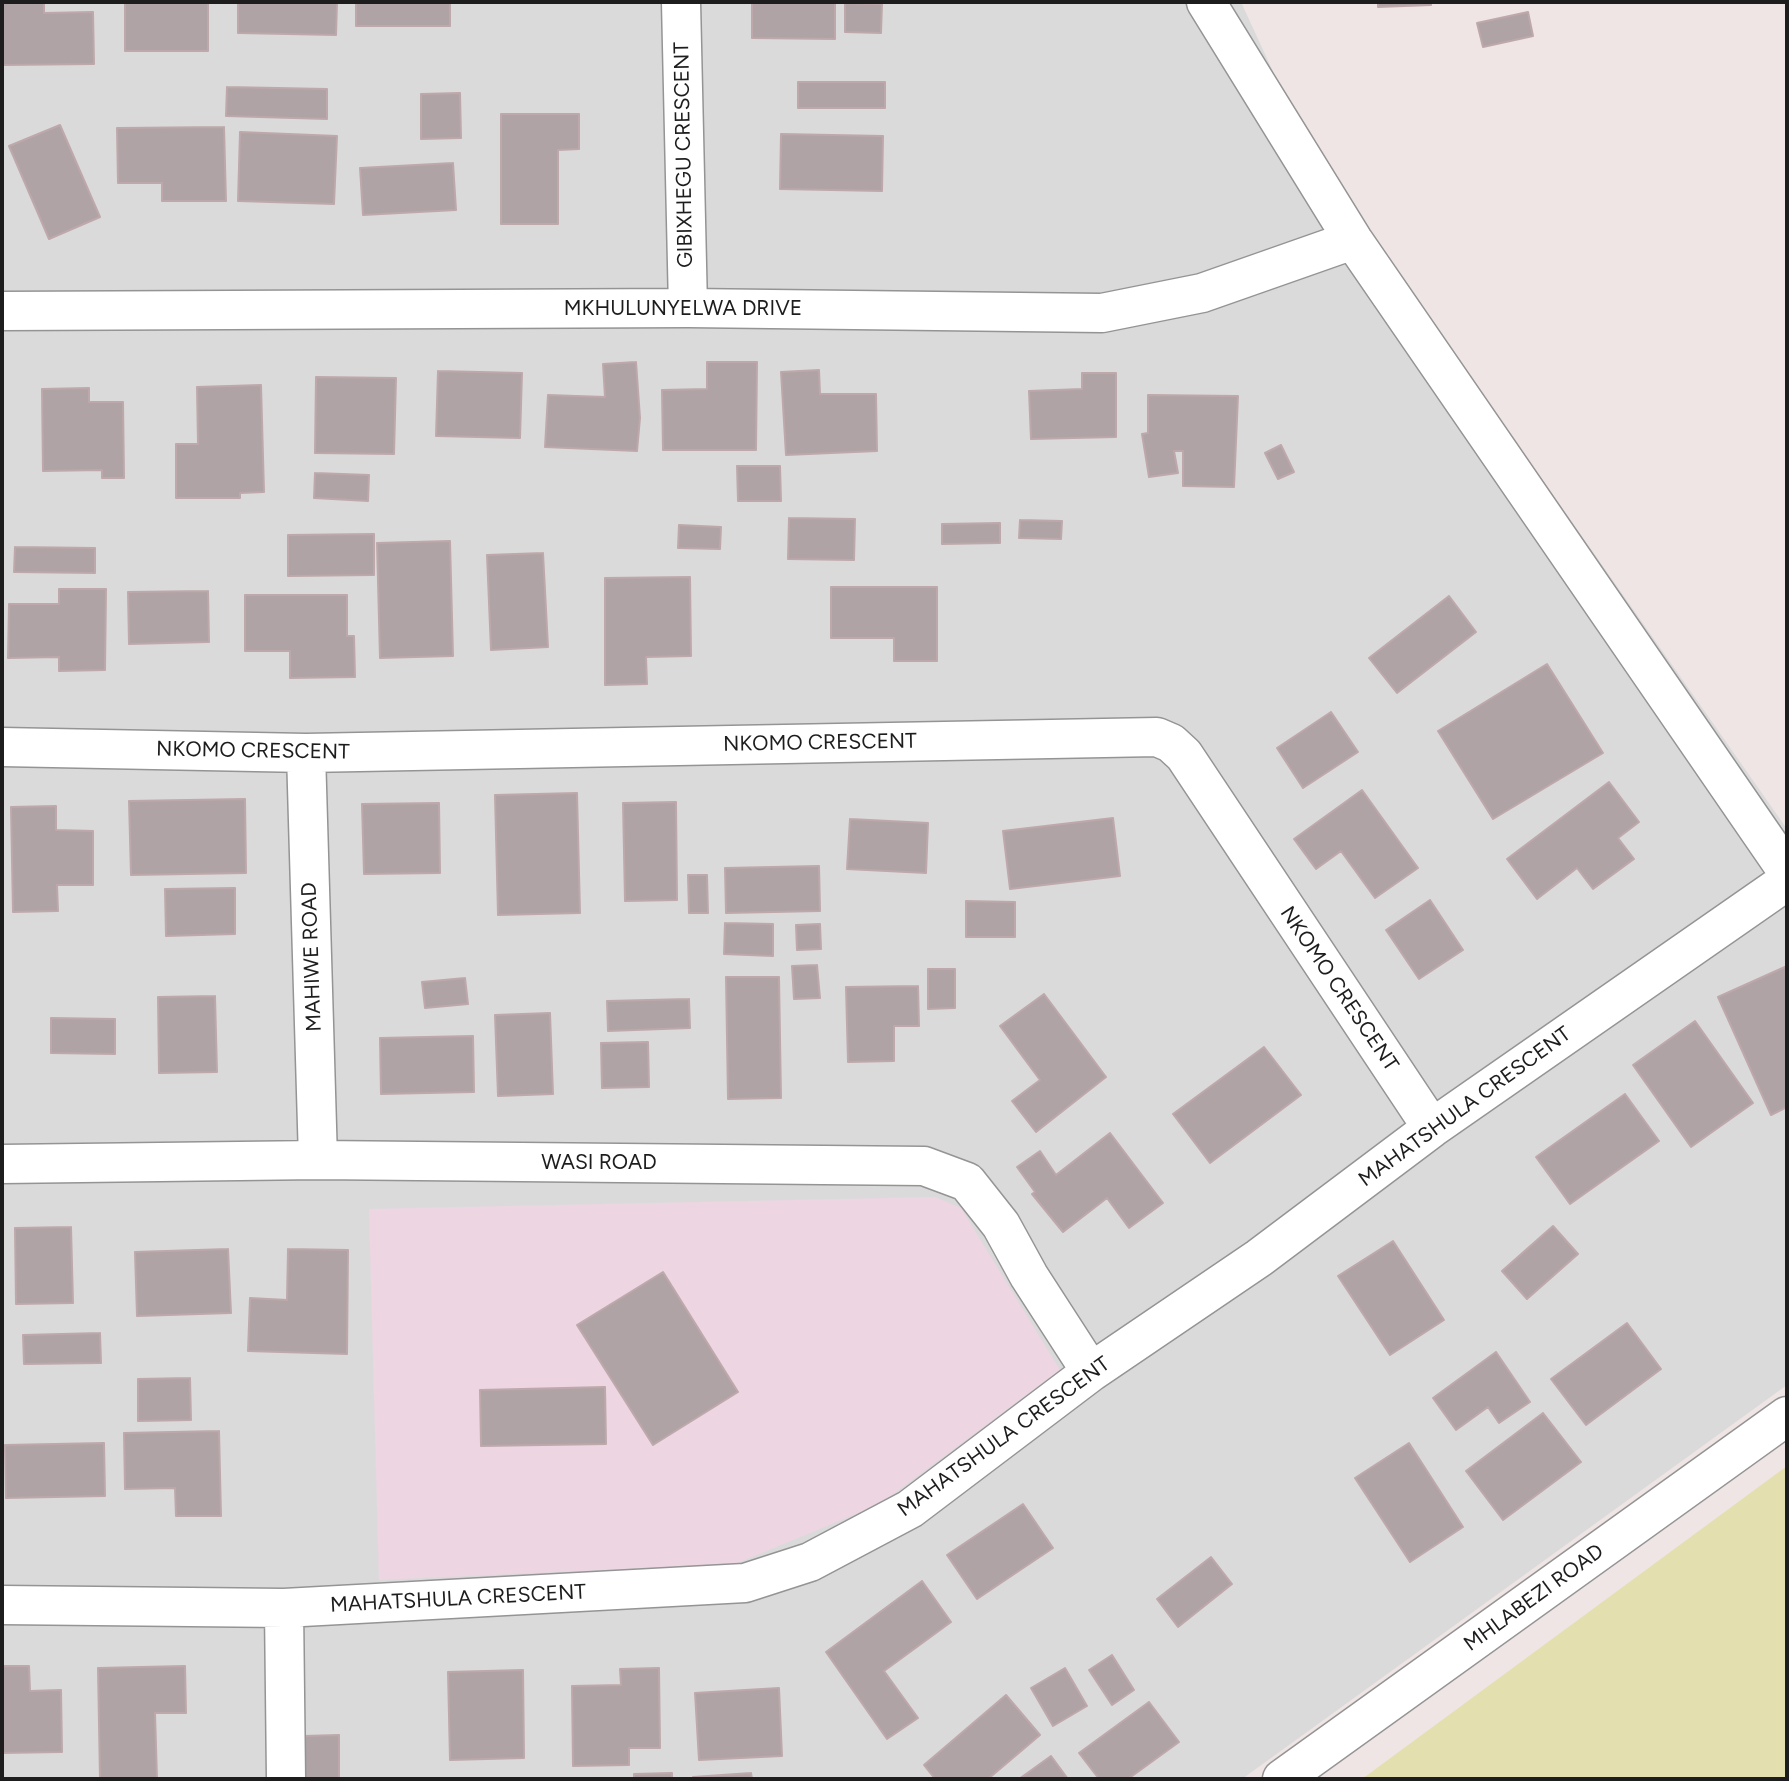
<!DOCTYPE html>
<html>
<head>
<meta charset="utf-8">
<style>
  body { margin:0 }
  #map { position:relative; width:1789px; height:1781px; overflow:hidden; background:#eee5e4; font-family:Figtree,sans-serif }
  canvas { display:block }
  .frame { position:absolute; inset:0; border:4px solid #1d1d1d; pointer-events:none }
</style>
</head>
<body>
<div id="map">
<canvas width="1789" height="1781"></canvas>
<div class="frame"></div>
</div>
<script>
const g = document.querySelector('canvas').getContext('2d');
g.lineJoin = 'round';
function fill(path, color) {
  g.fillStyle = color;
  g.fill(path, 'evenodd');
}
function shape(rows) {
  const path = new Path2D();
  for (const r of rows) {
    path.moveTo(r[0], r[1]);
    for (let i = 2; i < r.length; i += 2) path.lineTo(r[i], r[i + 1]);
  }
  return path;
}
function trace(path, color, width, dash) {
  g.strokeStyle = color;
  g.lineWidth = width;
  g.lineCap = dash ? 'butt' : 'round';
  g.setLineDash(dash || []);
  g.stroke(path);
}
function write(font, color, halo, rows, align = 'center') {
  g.font = font + ' Figtree,sans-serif';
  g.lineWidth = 5;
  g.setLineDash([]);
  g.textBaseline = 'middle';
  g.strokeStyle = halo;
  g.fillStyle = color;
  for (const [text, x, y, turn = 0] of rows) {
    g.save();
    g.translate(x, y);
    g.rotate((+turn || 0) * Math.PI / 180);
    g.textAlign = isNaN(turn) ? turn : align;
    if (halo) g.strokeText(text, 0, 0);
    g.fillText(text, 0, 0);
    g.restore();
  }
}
fill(shape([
  [2,2,1241,2,1305,141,1787,829,1787,1385,1242,1779,2,1779]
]), '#dbdadb');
fill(shape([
  [935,1197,961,1208,1060,1370,880,1504,735,1564,379,1580,369,1209]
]), '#edd5e2');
fill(shape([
  [1787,1466,1787,1779,1362,1779]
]), '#e4dfae');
const building = shape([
  [2,2,44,2,44,13,93,12,94,64,3,65,2,2],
  [125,2,208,2,208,51,125,51,125,2],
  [238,2,337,2,336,35,238,33,238,2],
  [356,2,450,2,450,26,356,26,356,2],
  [752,2,835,2,835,39,752,38,752,2],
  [1378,2,1431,2,1431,5,1378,7,1378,2],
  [845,3,882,4,881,33,845,32,845,3],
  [1528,12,1533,36,1483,47,1477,23,1528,12],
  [798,82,885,82,885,108,798,108,798,82],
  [227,87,327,89,327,119,226,116,227,87],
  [460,93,461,138,421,139,421,94,460,93],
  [501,114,579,114,579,149,558,150,558,224,501,224,501,114],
  [60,125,100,217,49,239,9,146,60,125],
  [224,127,226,201,162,201,162,183,118,183,117,128,224,127],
  [240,132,337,136,334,204,238,201,240,132],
  [781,134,883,136,882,191,780,189,781,134],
  [453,163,456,210,363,215,360,168,453,163],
  [636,362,640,418,637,451,545,447,548,395,605,397,603,364,636,362],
  [707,362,757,362,756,450,663,450,662,390,707,389,707,362],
  [819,370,820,394,876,394,877,451,786,455,781,372,819,370],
  [438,371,522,373,520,438,436,436,438,371],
  [1082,373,1116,373,1116,437,1031,439,1029,391,1082,389,1082,373],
  [316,377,396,378,394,454,315,453,316,377],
  [261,385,264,492,240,493,240,498,176,498,176,444,198,444,197,387,261,385],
  [89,388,89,402,123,402,124,478,102,478,102,470,43,471,42,389,89,388],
  [1148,395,1238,396,1234,487,1183,486,1183,451,1174,451,1178,473,1149,477,1142,434,1148,433,1148,395],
  [1281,445,1294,472,1278,479,1265,453,1281,445],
  [737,466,780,466,781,501,738,501,737,466],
  [315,473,369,475,368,501,314,498,315,473],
  [789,518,855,519,854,560,788,559,789,518],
  [1020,520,1062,521,1061,539,1019,538,1020,520],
  [1000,523,1000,543,942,544,942,524,1000,523],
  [679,525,721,527,720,549,678,548,679,525],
  [374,534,374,575,288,576,288,535,374,534],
  [450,541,453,656,380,658,377,543,450,541],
  [15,547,95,548,95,573,14,572,15,547],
  [543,553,548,647,491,650,487,555,543,553],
  [690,577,691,656,646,657,647,684,605,685,605,578,690,577],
  [831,587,937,587,937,661,894,661,894,638,831,638,831,587],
  [59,589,106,589,105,670,59,671,59,657,8,658,9,604,59,604,59,589],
  [208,591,209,642,129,644,128,592,208,591],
  [245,595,347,595,347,636,354,636,355,677,290,678,290,651,245,651,245,595],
  [1449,596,1476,632,1397,693,1369,658,1449,596],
  [1547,664,1603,753,1493,819,1438,731,1547,664],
  [1331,712,1358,752,1303,788,1277,748,1331,712],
  [1609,782,1639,822,1618,838,1634,859,1593,889,1577,868,1537,899,1507,859,1609,782],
  [1362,790,1418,868,1375,898,1341,851,1316,869,1294,839,1362,790],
  [577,793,580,913,498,915,495,795,577,793],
  [245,799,246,873,131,875,129,801,245,799],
  [676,802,677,900,625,901,623,803,676,802],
  [439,803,440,873,364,874,362,804,439,803],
  [56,806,56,830,93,831,93,885,57,885,58,911,13,912,11,807,56,806],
  [1113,818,1120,876,1010,889,1003,831,1113,818],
  [850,819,928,823,926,873,847,869,850,819],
  [819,866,820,911,726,913,725,868,819,866],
  [688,875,707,875,708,913,689,913,688,875],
  [235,888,235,934,166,936,165,889,235,888],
  [1430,900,1463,950,1419,979,1386,930,1430,900],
  [966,901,1015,902,1015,937,966,937,966,901],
  [725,923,773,924,773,956,724,954,725,923],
  [820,924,821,949,797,950,796,925,820,924],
  [817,965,820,998,794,999,792,966,817,965],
  [1787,966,1787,1107,1771,1115,1718,997,1787,966],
  [928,969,955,969,955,1008,928,1009,928,969],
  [726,977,779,977,781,1098,728,1099,726,977],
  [465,978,468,1004,425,1008,422,982,465,978],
  [918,986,919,1026,894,1026,894,1061,848,1062,846,987,918,986],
  [1044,994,1106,1077,1036,1132,1012,1101,1040,1080,1000,1026,1044,994],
  [215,996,217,1072,159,1073,158,997,215,996],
  [689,999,690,1028,608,1031,607,1001,689,999],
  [550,1013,553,1094,498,1096,495,1015,550,1013],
  [51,1018,115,1019,115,1054,51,1053,51,1018],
  [1695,1021,1753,1103,1691,1147,1633,1065,1695,1021],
  [473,1036,474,1092,381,1094,380,1038,473,1036],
  [648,1042,649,1087,602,1088,601,1043,648,1042],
  [1264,1047,1301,1095,1210,1163,1173,1114,1264,1047],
  [1625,1094,1659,1141,1570,1204,1536,1157,1625,1094],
  [1110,1133,1163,1203,1129,1228,1107,1198,1063,1232,1032,1194,1035,1192,1017,1167,1040,1151,1056,1175,1110,1133],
  [1553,1226,1578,1254,1527,1299,1502,1271,1553,1226],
  [71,1227,73,1303,16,1304,15,1228,71,1227],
  [1393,1241,1444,1320,1390,1355,1338,1276,1393,1241],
  [228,1249,231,1313,137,1316,135,1252,228,1249],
  [288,1249,348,1250,347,1354,248,1351,250,1298,287,1300,288,1249],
  [663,1272,738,1392,653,1445,577,1325,663,1272],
  [1627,1323,1661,1369,1586,1425,1551,1379,1627,1323],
  [100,1333,101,1363,24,1364,23,1335,100,1333],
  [1496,1352,1530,1402,1499,1423,1488,1407,1456,1430,1433,1398,1496,1352],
  [190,1378,191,1420,138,1421,138,1379,190,1378],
  [605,1387,606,1444,481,1446,480,1390,605,1387],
  [1543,1413,1581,1462,1503,1520,1466,1471,1543,1413],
  [219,1431,221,1516,176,1516,175,1488,125,1489,124,1433,219,1431],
  [104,1443,105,1496,6,1498,5,1445,104,1443],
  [1409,1443,1463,1527,1410,1562,1355,1478,1409,1443],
  [1023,1504,1053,1548,977,1599,947,1555,1023,1504],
  [1211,1557,1232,1584,1178,1627,1157,1599,1211,1557],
  [922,1581,951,1622,884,1671,918,1718,887,1739,826,1652,922,1581],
  [1112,1655,1134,1690,1112,1705,1089,1670,1112,1655],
  [2,1666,29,1666,30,1691,61,1690,62,1752,2,1753,2,1666],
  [185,1666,186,1713,155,1713,157,1779,100,1779,98,1668,185,1666],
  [659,1668,660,1748,629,1748,629,1765,573,1766,572,1686,621,1685,620,1669,659,1668],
  [1065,1668,1087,1706,1053,1726,1031,1688,1065,1668],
  [523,1670,524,1758,450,1760,448,1672,523,1670],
  [779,1688,782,1756,699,1760,695,1693,779,1688],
  [1006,1695,1040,1735,988,1779,935,1779,924,1765,1006,1695],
  [1149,1702,1179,1742,1128,1779,1099,1779,1079,1753,1149,1702],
  [339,1735,339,1779,304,1779,303,1736,339,1735],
  [1051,1756,1068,1779,1019,1779,1051,1756],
  [672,1773,672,1779,634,1779,634,1774,672,1773],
  [751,1773,752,1779,693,1779,693,1777,751,1773]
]);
fill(building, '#afa3a5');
trace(building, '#bea8ab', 2);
const street = shape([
  [681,2,688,308],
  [1206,2,1353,240,1787,871],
  [2,311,688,308,1102,313,1202,293,1353,240],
  [2,747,306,753,1157,737,1171,743,1184,755,1432,1128],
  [306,753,318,1160],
  [2,1164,318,1160,924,1166,967,1182,1001,1225,1029,1276,1091,1372],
  [2,1605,284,1608,745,1583,810,1562,910,1509,1091,1372,1259,1258,1432,1128,1787,881],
  [284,1608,286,1779],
  [1282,1779,1787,1416]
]);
trace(street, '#949494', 41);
trace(street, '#fff', 38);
write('21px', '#1d1d1d', '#fff', [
  ["GIBIXHEGU CRESCENT",684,155,-91],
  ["MKHULUNYELWA DRIVE",683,309],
  ["NKOMO CRESCENT",820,743,-1],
  ["NKOMO CRESCENT",253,751,1],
  ["MAHIWE ROAD",312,957,-92],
  ["NKOMO CRESCENT",1339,989,56],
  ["MAHATSHULA CRESCENT",1465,1107,-36],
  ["WASI ROAD",599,1163],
  ["MAHATSHULA CRESCENT",1004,1437,-36],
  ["MHLABEZI ROAD",1534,1598,-36],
  ["MAHATSHULA CRESCENT",458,1599,-3]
]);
</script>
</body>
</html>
